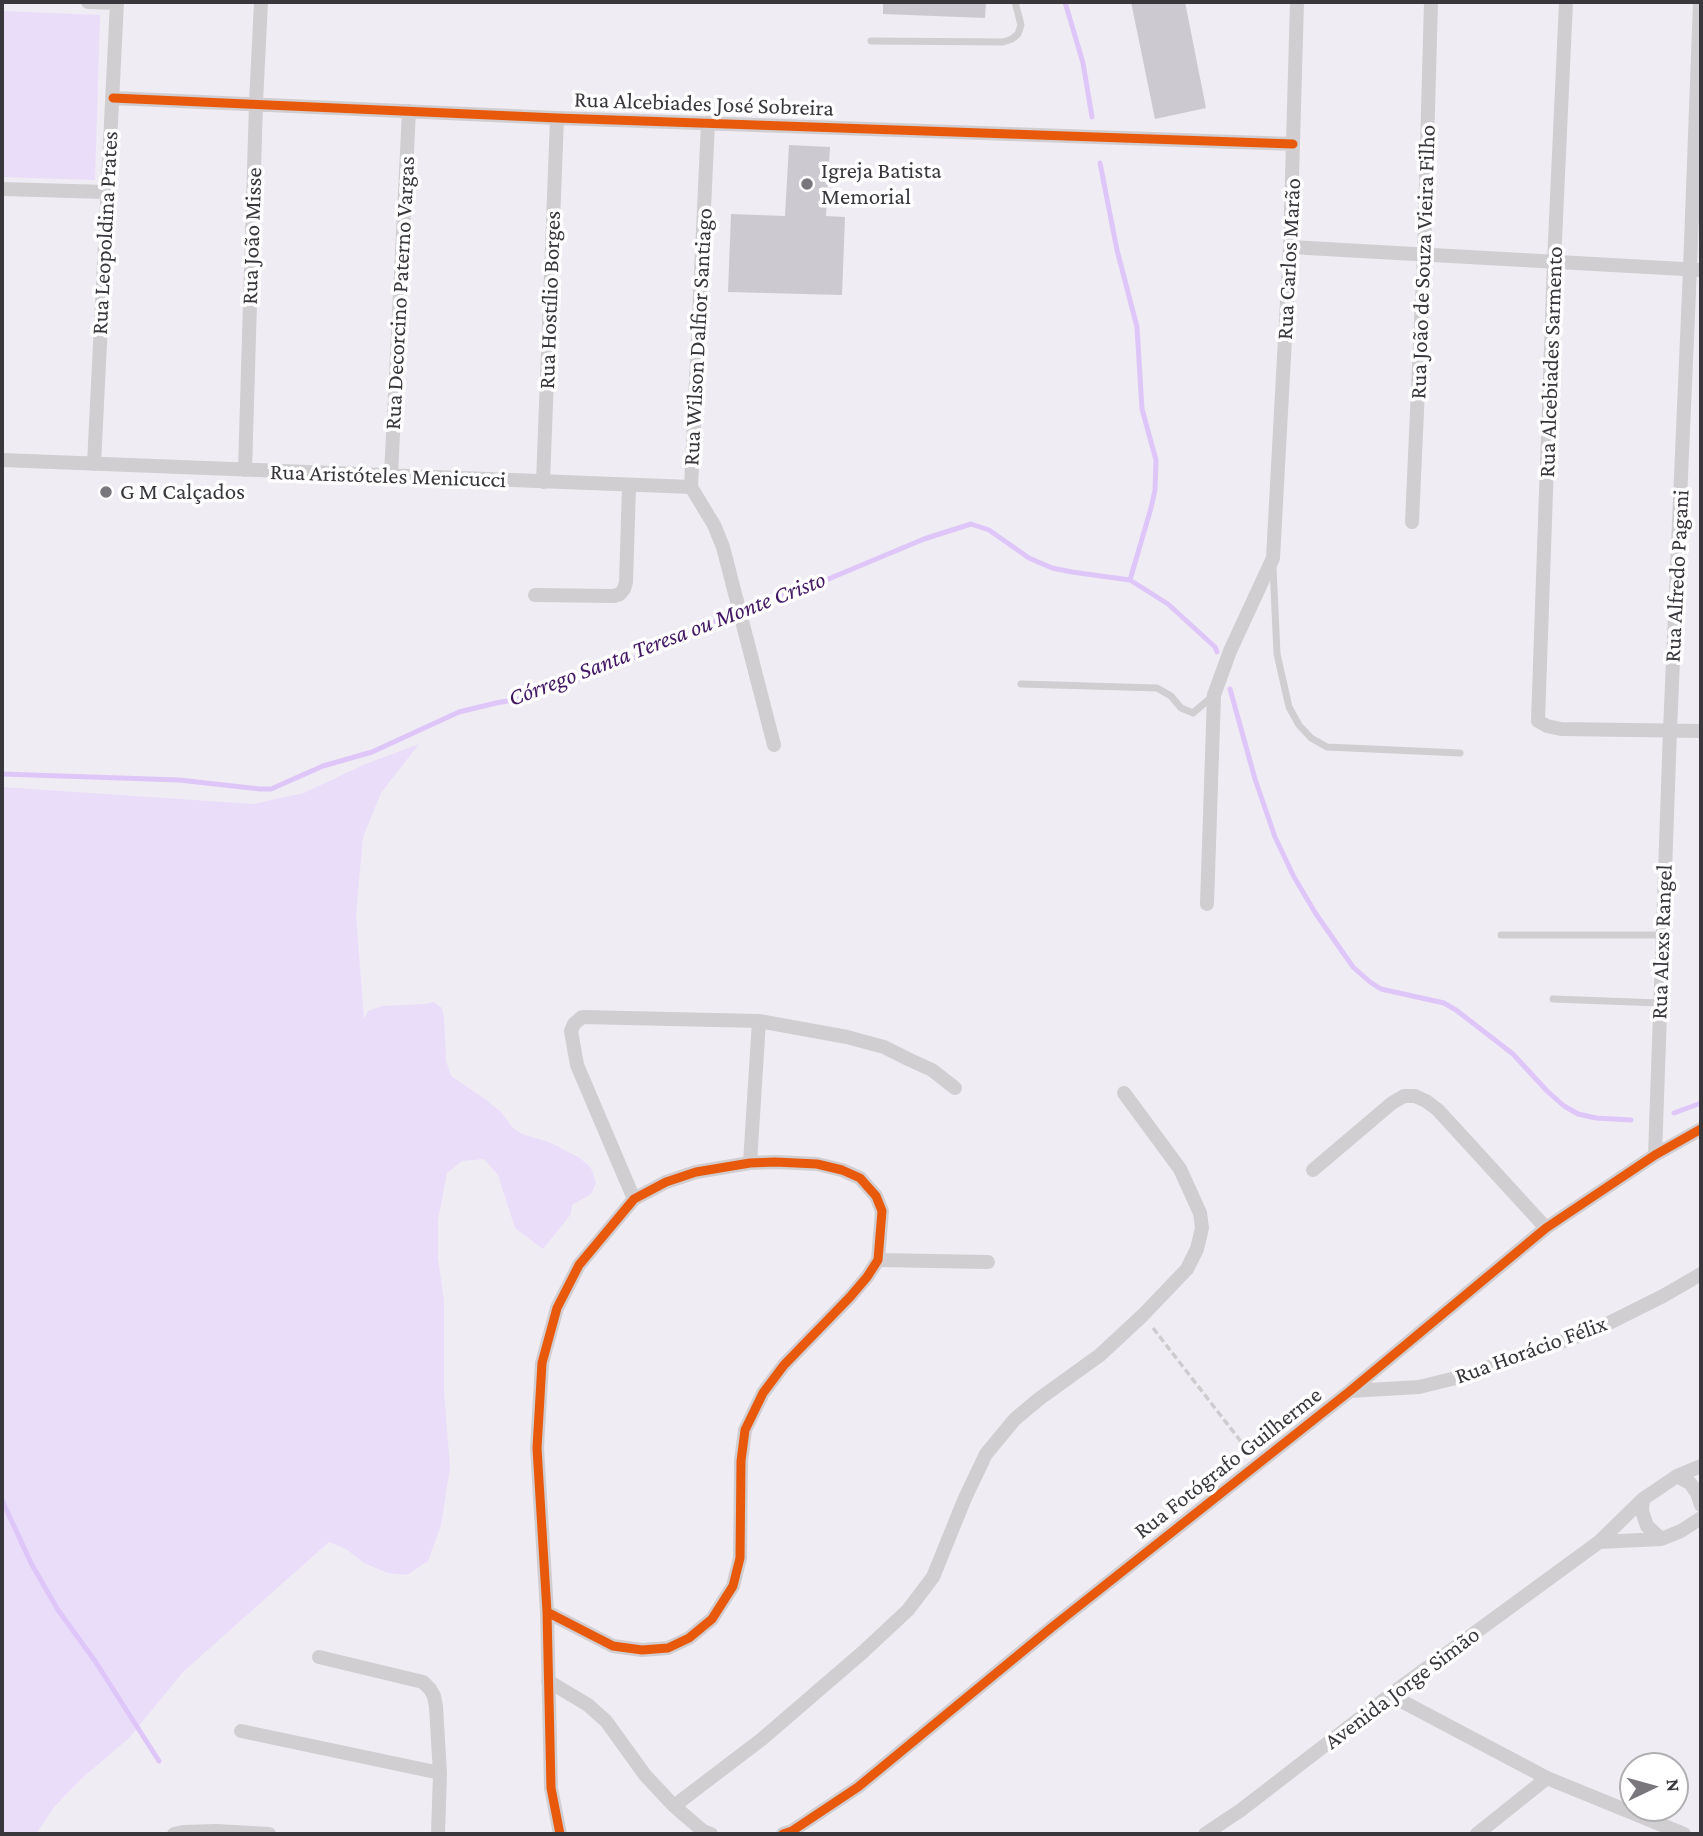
<!DOCTYPE html>
<html>
<head>
<meta charset="utf-8">
<style>
  body { margin:0 }
  #map { position:relative; width:1703px; height:1836px; overflow:hidden; background:#f0ecf4; font-family:"Crimson Pro",serif }
  canvas { display:block }
  .frame { position:absolute; inset:0; border:4px solid #39363c; pointer-events:none }
  .north { position:absolute; left:1619px; top:1752px; width:70px; height:70px; box-sizing:border-box; background:#fff; border:2px solid #b0afb1; border-radius:50%; rotate:85deg; font-size:19px; font-weight:700; line-height:28px; text-align:center; color:#39363c }
  .north::after { content:''; display:block; margin:auto; width:24px; height:32px; background:#79767c; clip-path:polygon(50% 0,100% 100%,50% 72%,0 100%) }
</style>
</head>
<body>
<div id="map">
<canvas width="1703" height="1836"></canvas>
<div class="frame"></div>
<div class="north">N</div>
</div>
<script>
const g = document.querySelector('canvas').getContext('2d');
g.lineJoin = 'round';
function fill(path, color) {
  g.fillStyle = color;
  g.fill(path, 'evenodd');
}
function shape(rows) {
  const path = new Path2D();
  for (const r of rows) {
    path.moveTo(r[0], r[1]);
    for (let i = 2; i < r.length; i += 2) path.lineTo(r[i], r[i + 1]);
  }
  return path;
}
function trace(path, color, width, dash) {
  g.strokeStyle = color;
  g.lineWidth = width;
  g.lineCap = dash ? 'butt' : 'round';
  g.setLineDash(dash || []);
  g.stroke(path);
}
function write(font, color, halo, rows, align = 'center') {
  g.font = font + ' "Crimson Pro",serif';
  g.lineWidth = 7;
  g.setLineDash([]);
  g.textBaseline = 'middle';
  g.strokeStyle = halo;
  g.fillStyle = color;
  for (const [text, x, y, turn = 0] of rows) {
    g.save();
    g.translate(x, y);
    g.rotate((+turn || 0) * Math.PI / 180);
    g.textAlign = isNaN(turn) ? turn : align;
    if (halo) g.strokeText(text, 0, 0);
    g.fillText(text, 0, 0);
    g.restore();
  }
}
fill(shape([
  [2,11,100,15,95,180,2,177],
  [419,744,381,793,363,837,356,915,364,1019,368,1011,382,1006,425,1004,434,1002,442,1008,444,1018,446,1061,451,1076,485,1099,501,1112,513,1128,522,1134,549,1142,580,1158,591,1168,596,1183,591,1194,572,1205,571,1214,543,1249,515,1228,498,1175,484,1159,462,1161,447,1173,438,1220,438,1258,444,1301,444,1391,450,1468,441,1525,428,1561,407,1575,388,1573,364,1563,346,1549,329,1542,183,1672,129,1738,81,1779,55,1806,36,1834,2,1834,2,787,253,804,304,793,363,765]
]), '#eaddfa');
trace(shape([
  [1065,2,1083,63,1092,117],
  [1100,163,1117,250,1137,327,1142,409,1156,460,1155,490,1151,508,1130,580],
  [1230,689,1255,779,1275,837,1294,877,1316,914,1353,967,1370,982,1381,989,1444,1003,1456,1010,1513,1054,1547,1091,1564,1106,1578,1114,1596,1118,1631,1120],
  [2,774,179,780,260,789,271,789,323,766,372,752,459,712,496,703,524,698,574,681,652,651,742,609,826,580,924,539,971,524,989,530,1029,558,1052,568,1072,572,1130,580,1168,604,1215,647,1217,652],
  [1674,1113,1701,1103],
  [2,1500,31,1563,58,1610,95,1661,159,1761]
]), '#dec7f8', 5);
fill(shape([
  [883,2,986,2,985,18,883,14],
  [1131,2,1185,2,1206,108,1155,119],
  [789,145,830,147,826,216,845,217,842,295,728,292,731,214,785,216]
]), '#cdc9d0');
trace(shape([
  [1153,1328,1249,1452]
]), '#cdcdcf', 3.5, [7, 3.5]);
trace(shape([
  [871,41,1003,42,1012,39,1018,34,1021,25,1015,2],
  [1273,566,1277,654,1289,707,1299,725,1311,738,1327,747,1460,753],
  [1021,684,1157,688,1171,696,1181,708,1193,713,1214,695],
  [1501,935,1663,935],
  [1553,999,1660,1003]
]), '#d0ced1', 7);
trace(shape([
  [88,2,117,3],
  [1566,2,1554,262,1538,721,1547,726,1561,729,1701,731],
  [113,98,557,118,1293,144],
  [708,123,691,487,714,525,723,547,774,745],
  [2,189,107,192],
  [1290,247,1701,270],
  [2,460,691,487],
  [94,464,117,2],
  [245,470,256,103,261,2],
  [391,475,409,111],
  [543,482,557,118],
  [1412,522,1424,255,1431,2],
  [535,595,614,596,620,594,624,589,626,582,629,486],
  [1207,904,1214,695,1230,651,1273,558,1290,247,1297,2],
  [1655,1155,1670,730,1690,269,1700,2],
  [750,1163,759,1021],
  [1313,1170,1392,1103,1404,1096,1415,1096,1426,1101,1438,1110,1546,1228],
  [634,1199,577,1065,571,1031,574,1024,582,1017,759,1021,847,1037,884,1047,910,1060,932,1070,955,1088],
  [878,1260,988,1262],
  [1350,1391,1419,1387,1460,1377,1593,1331,1663,1296,1701,1274],
  [1677,1476,1690,1483,1697,1493,1701,1505],
  [1643,1499,1642,1511,1647,1526,1661,1539],
  [1599,1542,1661,1539,1681,1531,1701,1518],
  [547,1612,613,1646,642,1650,668,1648,689,1638,712,1619,733,1586,740,1558,741,1461,745,1430,763,1393,784,1365,850,1297,867,1277,878,1260,882,1211,876,1196,860,1178,842,1170,817,1164,775,1162,750,1163,696,1172,666,1182,634,1199,579,1265,557,1308,542,1363,537,1448,547,1612,551,1788,560,1834],
  [319,1657,423,1682,430,1689,434,1696,436,1707,440,1773,438,1834],
  [548,1681,588,1705,606,1721,645,1775,674,1806,703,1831,711,1834],
  [1390,1695,1547,1778,1684,1834],
  [241,1731,440,1773],
  [674,1806,762,1739,863,1652,908,1610,933,1577,965,1498,986,1454,1015,1419,1039,1399,1100,1355,1143,1315,1187,1269,1197,1249,1202,1228,1200,1213,1180,1169,1124,1093],
  [174,1834,183,1832,216,1831,269,1834],
  [783,1834,792,1831,858,1787,1051,1628,1350,1391,1546,1228,1655,1155,1701,1129],
  [1205,1834,1241,1810,1390,1695,1599,1542,1643,1499,1677,1476,1701,1466],
  [1477,1834,1547,1778]
]), '#d0ced1', 14);
trace(shape([
  [113,98,557,118,1293,144],
  [547,1612,613,1646,642,1650,668,1648,689,1638,712,1619,733,1586,740,1558,741,1461,745,1430,763,1393,784,1365,850,1297,867,1277,878,1260,882,1211,876,1196,860,1178,842,1170,817,1164,775,1162,750,1163,696,1172,666,1182,634,1199,579,1265,557,1308,542,1363,537,1448,547,1612,551,1788,560,1834],
  [783,1834,792,1831,858,1787,1051,1628,1350,1391,1546,1228,1655,1155,1701,1129]
]), '#e8590c', 9);
for (const [x, y, r, color] of [
  [807,184,7,"#79767c"],
  [106,492,7,"#79767c"]
]) {
  const dot = new Path2D();
  dot.arc(x, y, r, 0, 2 * Math.PI);
  g.fillStyle = color;
  g.fill(dot);
  trace(dot, '#fff', 2.5);
}
write('23px', '#39363c', '#fff', [
  ["Rua Alcebiades José Sobreira",704,104,2],
  ["Rua Leopoldina Prates",105,233,-87],
  ["Rua João Misse",252,236,-88],
  ["Rua Carlos Marão",1289,259,-87],
  ["Rua João de Souza Vieira Filho",1423,262,-88],
  ["Rua Decorcino Paterno Vargas",400,293,-87],
  ["Rua Hostílio Borges",550,300,-88],
  ["Rua Wilson Dalfior Santiago",698,337,-87],
  ["Rua Alcebiades Sarmento",1551,362,-88],
  ["Rua Aristóteles Menicucci",388,476,2],
  ["Rua Alfredo Pagani",1677,576,-87],
  ["Rua Alexs Rangel",1662,942,-88],
  ["Rua Horácio Félix",1531,1350,-20],
  ["Rua Fotógrafo Guilherme",1228,1463,-38],
  ["Avenida Jorge Simão",1402,1688,-37]
]);
write('23px', '#39363c', '#fff', [
  ["Igreja Batista",821,171],
  ["Memorial",821,197],
  ["G M Calçados",120,492]
], 'left');
write('italic 24px', '#421763', '#fff', [
  ["Córrego Santa Teresa ou Monte Cristo",667,639,-21]
]);
</script>
</body>
</html>
